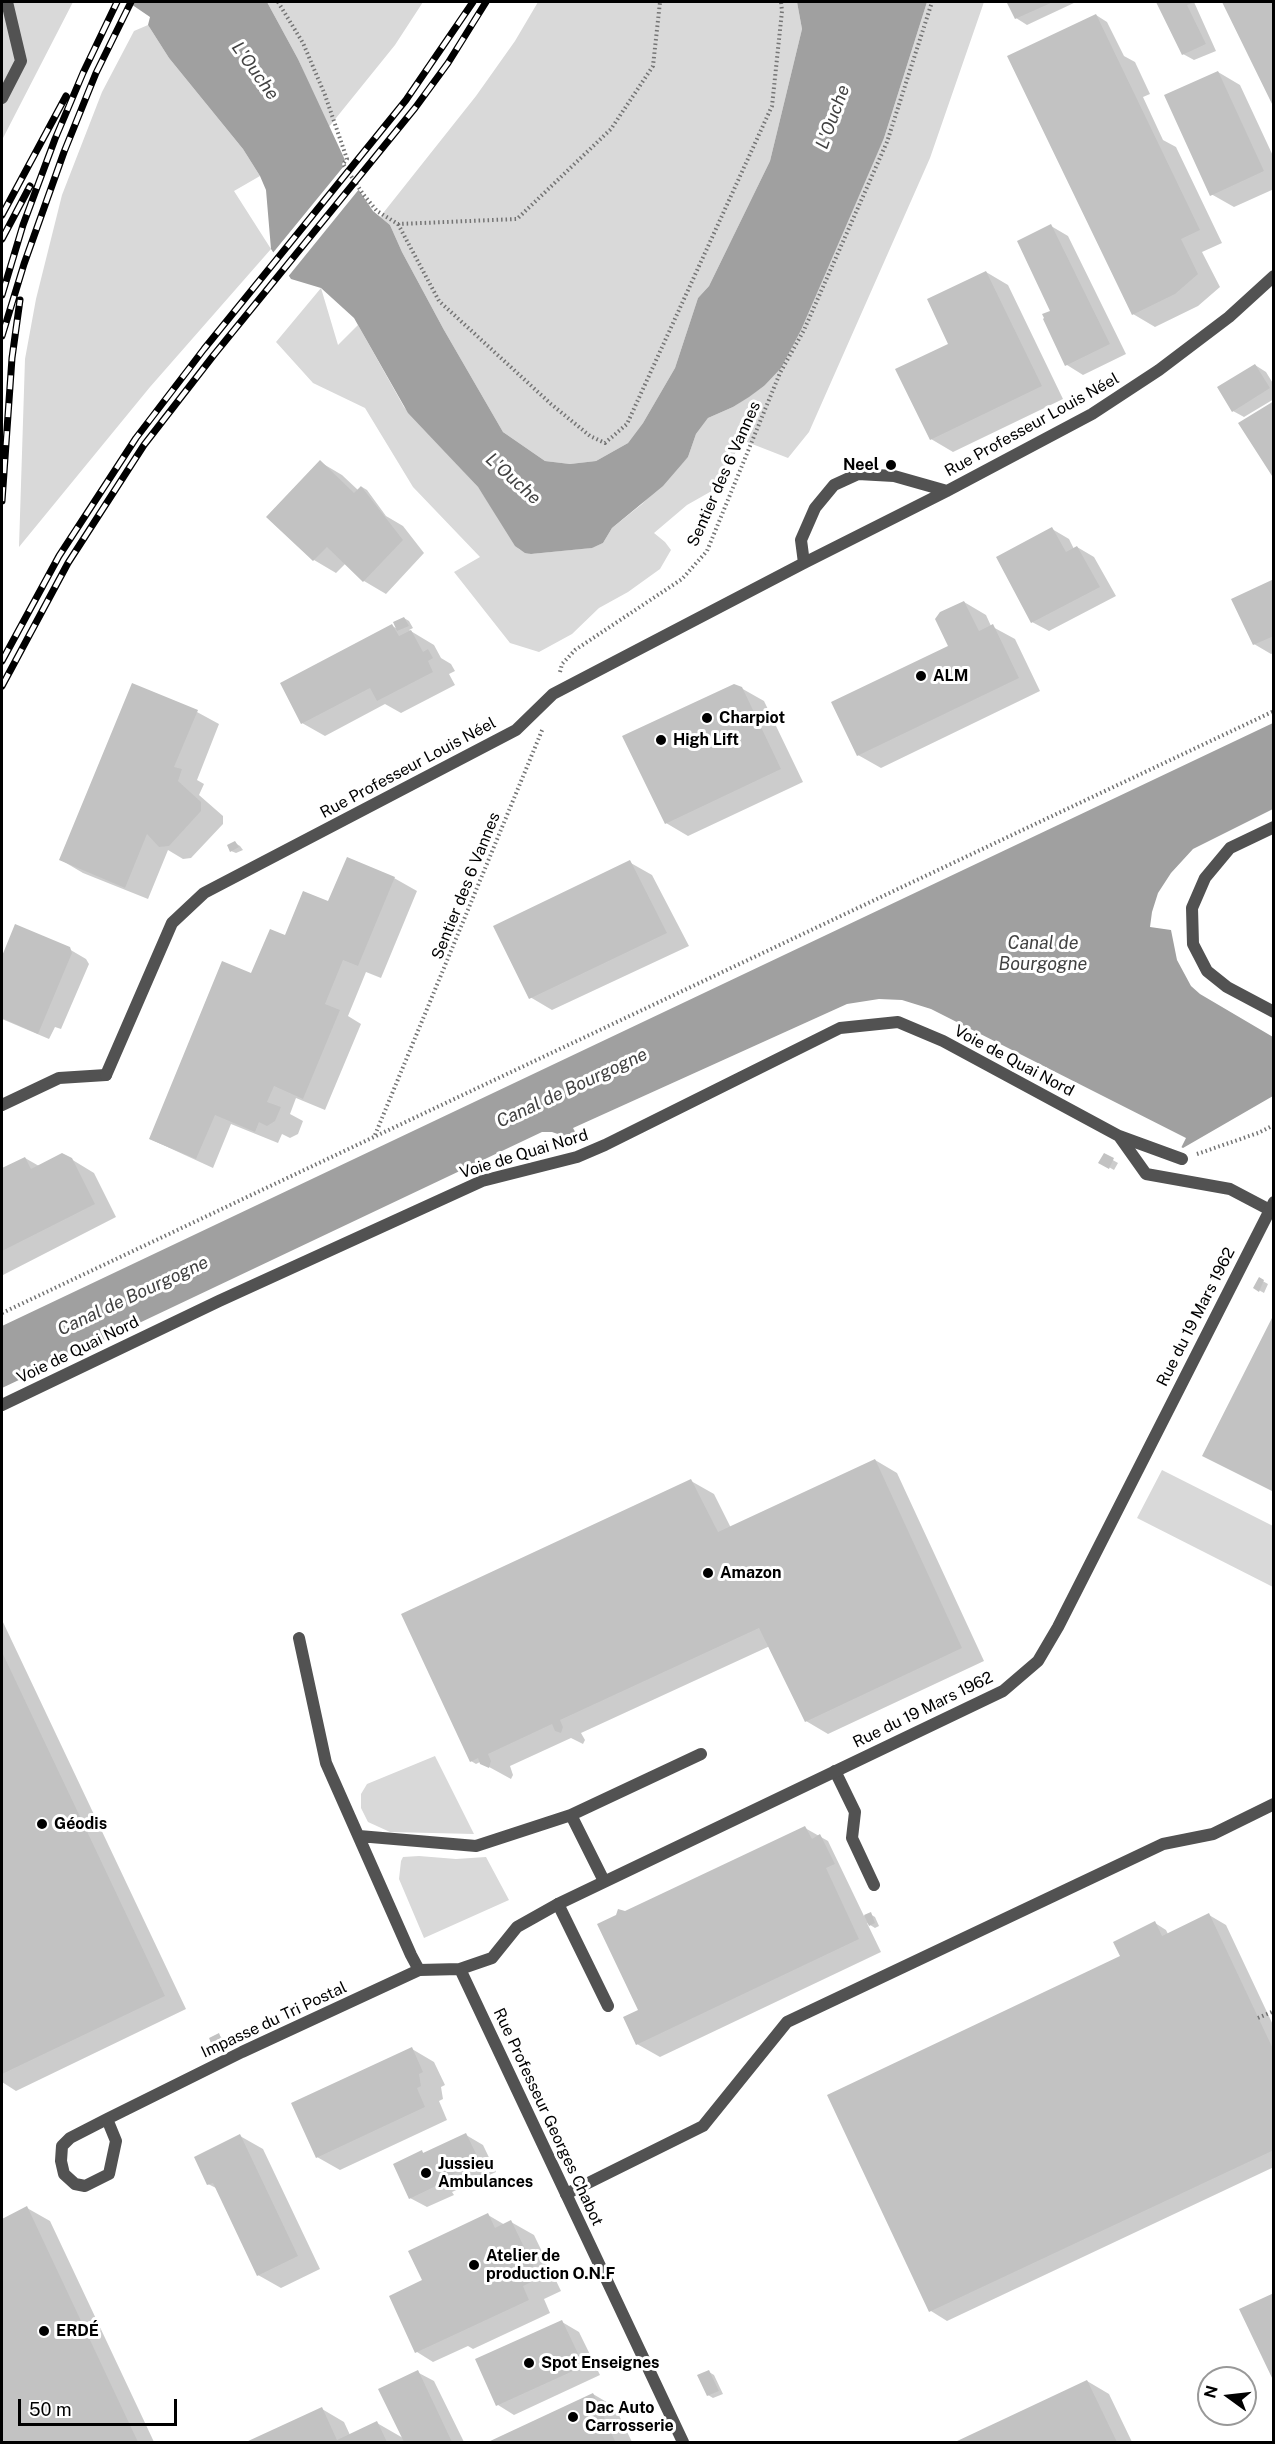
<!DOCTYPE html>
<html>
<head>
<meta charset="utf-8">
<style>
  body { margin:0 }
  #map { position:relative; width:1275px; height:2444px; overflow:hidden; background:#fff; font-family:"Public Sans",sans-serif }
  canvas { display:block }
  .frame { position:absolute; inset:0; border:3px solid #000; pointer-events:none }
  .north { position:absolute; left:1197px; top:2366px; width:60px; height:60px; box-sizing:border-box; background:#fff; border:2px solid #999; border-radius:50%; rotate:285deg; font-size:16px; font-weight:700; line-height:24px; text-align:center; color:#000 }
  .north::after { content:''; display:block; margin:auto; width:21px; height:27px; background:#000; clip-path:polygon(50% 0,100% 100%,50% 72%,0 100%) }
  .scale { position:absolute; left:18px; top:2399px; width:159px; height:27px; box-sizing:border-box; border:3px solid #000; border-top:0; padding-left:8px; font-size:18px; line-height:21px; white-space:nowrap; color:#000; -webkit-text-stroke:4px #fff; paint-order:stroke }
</style>
</head>
<body>
<div id="map">
<canvas width="1275" height="2444"></canvas>
<div class="frame"></div>
<div class="north">N</div>
<div class="scale">50 m</div>
</div>
<script>
const g = document.querySelector('canvas').getContext('2d');
g.lineJoin = 'round';
function fill(path, color) {
  g.fillStyle = color;
  g.fill(path, 'evenodd');
}
function shape(rows) {
  const path = new Path2D();
  for (const r of rows) {
    path.moveTo(r[0], r[1]);
    for (let i = 2; i < r.length; i += 2) path.lineTo(r[i], r[i + 1]);
  }
  return path;
}
function trace(path, color, width, dash) {
  g.strokeStyle = color;
  g.lineWidth = width;
  g.lineCap = dash ? 'butt' : 'round';
  g.setLineDash(dash || []);
  g.stroke(path);
}
function write(font, color, halo, rows, align = 'center') {
  g.font = font + ' "Public Sans",sans-serif';
  g.lineWidth = 6;
  g.setLineDash([]);
  g.textBaseline = 'middle';
  g.strokeStyle = halo;
  g.fillStyle = color;
  for (const [text, x, y, turn = 0] of rows) {
    g.save();
    g.translate(x, y);
    g.rotate((+turn || 0) * Math.PI / 180);
    g.textAlign = isNaN(turn) ? turn : align;
    if (halo) g.strokeText(text, 0, 0);
    g.fillText(text, 0, 0);
    g.restore();
  }
}
fill(shape([
  [2,2,73,2,2,140],
  [267,2,423,2,395,45,328,128,298,59],
  [538,2,797,2,802,29,770,161,709,286,698,298,675,368,643,423,628,443,596,461,570,464,545,461,503,432,444,330,402,252,390,225,380,217,476,96,515,41],
  [927,2,984,2,930,158,809,432,788,458,742,440,717,488,687,505,654,533,665,542,671,550,660,569,628,592,599,608,572,634,539,652,510,643,454,572,480,557,413,487,365,408,313,383,276,342,321,288,338,345,358,325,404,407,478,487,519,549,531,554,591,548,603,543,612,528,642,504,688,457,696,434,708,418,733,407,764,386,884,138],
  [148,25,169,58,243,149,260,176,234,191,271,249,150,387,19,547,25,359,36,299,62,195,102,92,134,31],
  [1162,1470,1273,1526,1273,1587,1137,1518],
  [435,1756,474,1834,390,1832,368,1822,361,1808,361,1794,367,1784],
  [419,1856,456,1859,486,1857,509,1900,424,1938,399,1879,401,1861,403,1857]
]), '#d9d9d9');
fill(shape([
  [128,2,267,2,298,59,345,160,342,164,344,168,373,211,390,225,402,252,444,330,503,432,545,461,570,464,596,461,628,443,643,423,675,368,698,298,709,286,770,161,802,29,797,2,927,2,884,138,801,330,781,368,764,386,749,397,733,407,708,418,696,434,688,457,663,486,612,528,603,543,592,548,531,554,525,553,515,546,478,487,408,413,354,318,321,288,291,279,271,249,266,190,260,176,243,149,169,58,148,25,150,17],
  [1273,723,1273,809,1193,849,1171,873,1158,893,1152,912,1150,927,1171,930,1177,960,1191,986,1200,994,1273,1037,1273,1096,1183,1148,927,1017,902,1009,866,1008,824,1023,575,1140,552,1132,542,1132,2,1388,2,1326]
]), '#a0a0a0');
fill(shape([
  [348,161,347,167,360,188,287,278,272,254],
  [879,999,902,1000,931,1009,1186,1138,1180,1150,926,1020,901,1012,879,1010,851,1014,580,1141,573,1128,847,1004]
]), '#fff');
fill(shape([
  [1015,2,1076,2,1027,25,1016,18,1009,4],
  [1158,2,1194,2,1216,51,1194,60,1183,54],
  [1223,2,1274,2,1274,104],
  [1096,15,1107,22,1124,56,1135,62,1150,94,1143,97,1163,140,1176,147,1222,243,1202,252,1220,287,1198,306,1155,327,1133,314],
  [1218,72,1240,85,1274,158,1274,189,1234,207,1211,194],
  [1051,226,1068,236,1126,354,1083,375,1067,365,1052,312],
  [986,272,1008,285,1063,399,953,452,931,439],
  [1255,365,1266,372,1274,385,1274,399,1244,417,1233,411],
  [320,462,342,475,359,491,362,487,367,490,386,516,403,526,424,553,386,594,364,581,346,563,336,573,314,560],
  [1052,529,1069,539,1074,549,1077,547,1094,557,1116,596,1049,631,1032,622],
  [1274,581,1274,653,1271,654,1254,644],
  [964,602,986,615,991,626,1015,639,1040,691,881,768,858,755,950,647],
  [404,618,409,621,413,628,409,630,434,645,441,658,451,664,455,671,449,674,455,685,401,713,385,704,325,736,302,723,392,626,398,629],
  [741,688,764,701,803,782,688,836,666,823],
  [197,712,219,724,197,780,204,784,199,795,223,816,223,824,191,858,183,859,168,850,148,899,83,873,61,860],
  [235,843,240,846,243,850,236,853,231,851],
  [347,859,394,878,417,891,381,978,366,972,348,1016,361,1024,325,1110,296,1098,290,1114,303,1121,298,1134,290,1138,282,1134,278,1143,231,1124,213,1168,150,1139,252,975,285,937,329,903],
  [629,862,652,875,689,946,552,1010,530,997],
  [16,926,69,949,86,959,89,964,61,1029,55,1027,49,1039,2,1019,2,960],
  [1104,1155,1118,1163,1114,1170,1100,1162],
  [25,1158,39,1166,71,1159,94,1173,116,1217,3,1275,2,1170],
  [1259,1279,1268,1284,1264,1293,1255,1288],
  [875,1460,897,1473,984,1661,828,1734,806,1721,770,1646,581,1733,585,1740,583,1744,571,1738,510,1766,513,1775,511,1779,480,1762,476,1764,471,1761,691,1481,714,1494,731,1528],
  [2,1620,186,2009,16,2091,2,2082],
  [805,1828,828,1841,864,1916,870,1914,875,1917,879,1926,875,1928,867,1923,881,1952,660,2057,637,2044,640,2010,626,1913],
  [1209,1915,1226,1925,1274,2027,1274,2167,947,2321,931,2311,1122,1956,1155,1923,1166,1930,1168,1934],
  [219,2035,225,2041,217,2045,212,2042],
  [412,2049,434,2062,445,2085,441,2087,443,2099,439,2101,447,2120,340,2170,317,2157],
  [466,2135,483,2145,496,2172,452,2192,454,2195,427,2207,410,2198,422,2152,425,2154],
  [240,2136,263,2149,320,2269,281,2288,258,2275,218,2189,208,2184],
  [27,2208,50,2221,154,2442,2,2442,2,2220],
  [488,2215,505,2225,511,2222,534,2235,561,2291,544,2299,550,2313,473,2349,468,2346,433,2362,417,2352,390,2297,422,2281],
  [562,2322,579,2332,600,2375,514,2415,498,2405],
  [417,2372,434,2381,464,2442,251,2442,322,2409,344,2422,350,2435,377,2423,403,2438],
  [709,2372,714,2375,723,2394,713,2398,708,2395],
  [1087,2381,1109,2394,1132,2442,958,2442],
  [593,2394,615,2407,632,2442,491,2442]
]), '#0003');
fill(shape([
  [1011,2,1053,2,1015,19,1007,3],
  [1156,2,1195,2,1187,5,1206,44,1182,55],
  [1222,2,1274,2,1274,108],
  [1096,14,1200,230,1181,239,1198,274,1175,294,1132,315,1007,56],
  [1218,71,1264,171,1210,196,1164,95],
  [1051,224,1110,344,1065,366,1043,319,1044,318,1042,314,1050,311,1017,241],
  [986,271,1042,386,930,440,895,369,948,344,927,299],
  [1255,364,1270,388,1232,412,1217,387],
  [1274,401,1274,479,1238,423],
  [320,460,354,493,361,486,403,540,363,582,327,547,313,561,266,517],
  [1052,527,1066,552,1077,546,1100,587,1031,623,996,557],
  [1274,579,1274,636,1253,645,1231,599],
  [964,601,979,631,993,624,1019,678,857,756,831,702,948,646,935,619,940,612],
  [404,617,409,626,397,631,393,622],
  [392,624,399,636,411,630,423,652,428,649,433,658,428,661,433,672,377,701,370,688,301,724,280,683],
  [132,683,198,710,174,767,182,769,178,781,201,802,201,811,169,846,159,847,147,834,125,888,59,860],
  [734,684,742,687,781,769,665,824,622,736],
  [235,841,239,847,230,852,227,845],
  [347,857,395,877,358,966,343,960,325,1004,340,1010,303,1099,274,1086,267,1102,281,1107,275,1121,267,1126,259,1122,255,1132,215,1115,196,1159,149,1139,222,961,251,973,270,929,285,935,303,891,328,901],
  [630,860,667,933,529,999,493,926],
  [15,924,70,947,72,953,38,1034,2,1018,2,956],
  [62,1153,72,1158,95,1204,2,1251,2,1168,25,1157,31,1169],
  [1104,1153,1114,1158,1109,1169,1098,1163],
  [1259,1277,1264,1280,1259,1292,1253,1288],
  [1274,1314,1274,1492,1202,1456],
  [875,1459,962,1648,805,1722,759,1628,560,1720,563,1727,561,1733,555,1731,552,1724,488,1754,491,1761,489,1768,480,1764,478,1758,470,1762,401,1614,691,1479,718,1532],
  [2,1652,165,1996,2,2074],
  [805,1826,812,1839,820,1834,835,1864,826,1868,859,1939,636,2045,623,2017,638,2010,597,1924,616,1915,618,1909,625,1911],
  [871,1912,875,1923,869,1926,864,1915],
  [1209,1913,1274,2051,1274,2150,929,2312,827,2095,1120,1956,1113,1942,1155,1921,1162,1936],
  [219,2033,221,2038,211,2043,209,2038],
  [412,2047,423,2072,419,2074,421,2086,417,2088,425,2107,316,2158,291,2103],
  [466,2133,480,2162,436,2182,438,2185,409,2199,393,2164,422,2150,423,2153],
  [240,2134,298,2256,257,2276,213,2183,207,2185,194,2157],
  [27,2206,138,2442,2,2442,2,2219],
  [488,2213,495,2228,511,2220,539,2278,523,2286,529,2300,415,2353,389,2296,422,2280,408,2251],
  [1274,2293,1274,2382,1239,2309],
  [562,2320,584,2366,496,2406,475,2359],
  [418,2370,452,2442,404,2442,378,2389],
  [709,2370,719,2391,707,2396,697,2375],
  [1087,2380,1117,2442,955,2442],
  [593,2393,615,2441,611,2442,488,2442],
  [322,2407,337,2440,377,2421,387,2442,246,2442]
]), '#c2c2c2');
trace(shape([
  [278,2,303,43,325,95,347,159,343,164,363,194,377,211,398,224,517,219,611,129,653,66,660,2],
  [398,224,439,301,551,404,590,436,605,443,627,424,772,106,782,11,781,2],
  [560,672,562,664,575,650,682,579,707,551,780,373,804,330,887,142,932,2],
  [375,1135,543,728],
  [1197,1154,1258,1133,1274,1125],
  [2,1313,1274,711],
  [1258,2018,1274,2011]
]), '#747474', 4, [1.5, 3]);
trace(shape([
  [2,98,21,61,7,2],
  [1274,827,1230,848,1205,878,1192,908,1193,944,1207,971,1227,987,1274,1012],
  [2,1105,59,1078,106,1075],
  [1119,1136,1182,1159],
  [2,1405,219,1301,482,1181,577,1157,605,1145,840,1028,898,1022,943,1041,1119,1136,1146,1174,1230,1189,1268,1209],
  [299,1638,326,1763,411,1955,419,1970],
  [835,1771,855,1812,852,1838,874,1885],
  [571,1815,604,1881],
  [359,1836,476,1846,571,1815,701,1754],
  [558,1904,608,2006],
  [566,2194,703,2126,787,2022,1163,1844,1213,1834,1274,1804]
]), '#525252', 12);
trace(shape([
  [804,563,801,540,815,508,834,485,858,474,894,476,947,491],
  [106,1075,172,923,204,893,516,730,553,694,804,563,947,491,1092,414,1159,370,1229,317,1274,276],
  [460,1969,683,2442],
  [107,2119,116,2141,109,2174,85,2186,75,2184,64,2174,61,2161,62,2146,70,2138,107,2119,242,2052,419,1970,460,1969,492,1958,517,1927,558,1904,1003,1691,1038,1661,1058,1627,1274,1202]
]), '#525252', 12);
const rail = shape([
  [2,215,66,96],
  [2,239,30,186],
  [2,295,23,225,55,139,83,73,117,2],
  [2,336,24,264,64,152,96,73,131,2],
  [2,501,12,358,20,300],
  [2,661,59,556,136,438,204,349,406,100,473,2],
  [2,686,68,563,144,445,213,356,415,108,448,63,486,2]
]);
trace(rail, '#000', 7);
trace(rail, '#fff', 4.5, [14]);
for (const [x, y, r, color] of [
  [891,465,6,"#000"],
  [921,676,6,"#000"],
  [707,718,6,"#000"],
  [661,740,6,"#000"],
  [708,1573,6,"#000"],
  [42,1824,6,"#000"],
  [426,2173,6,"#000"],
  [474,2265,6,"#000"],
  [44,2331,6,"#000"],
  [529,2363,6,"#000"],
  [573,2417,6,"#000"]
]) {
  const dot = new Path2D();
  dot.arc(x, y, r, 0, 2 * Math.PI);
  g.fillStyle = color;
  g.fill(dot);
  trace(dot, '#fff', 2);
}
write('16px', '#000', '#fff', [
  ["Rue Professeur Louis Néel",1032,425,-29],
  ["Sentier des 6 Vannes",724,474,-66],
  ["Rue Professeur Louis Néel",408,768,-28],
  ["Sentier des 6 Vannes",466,886,-68],
  ["Voie de Quai Nord",1014,1061,28],
  ["Voie de Quai Nord",524,1154,-17],
  ["Rue du 19 Mars 1962",1196,1317,-63],
  ["Voie de Quai Nord",78,1350,-26],
  ["Rue du 19 Mars 1962",923,1710,-26],
  ["Impasse du Tri Postal",274,2020,-25],
  ["Rue Professeur Georges Chabot",548,2117,65]
]);
write('bold 16px', '#000', '#fff', [
  ["Neel",879,465,"right"],
  ["ALM",933,676],
  ["Charpiot",719,718],
  ["High Lift",673,740],
  ["Amazon",720,1573],
  ["Géodis",54,1824],
  ["Jussieu",438,2164],
  ["Ambulances",438,2182],
  ["Atelier de",486,2256],
  ["production O.N.F",486,2274],
  ["ERDÉ",56,2331],
  ["Spot Enseignes",541,2363],
  ["Dac Auto",585,2408],
  ["Carrosserie",585,2426]
], 'left');
write('italic 18px', '#414141', '#fff', [
  ["L'Ouche",255,71,54],
  ["L'Ouche",833,117,-70],
  ["L'Ouche",513,479,42],
  ["Canal de",1043,943],
  ["Bourgogne",1043,964],
  ["Canal de Bourgogne",572,1088,-25],
  ["Canal de Bourgogne",133,1296,-25]
]);
</script>
</body>
</html>
